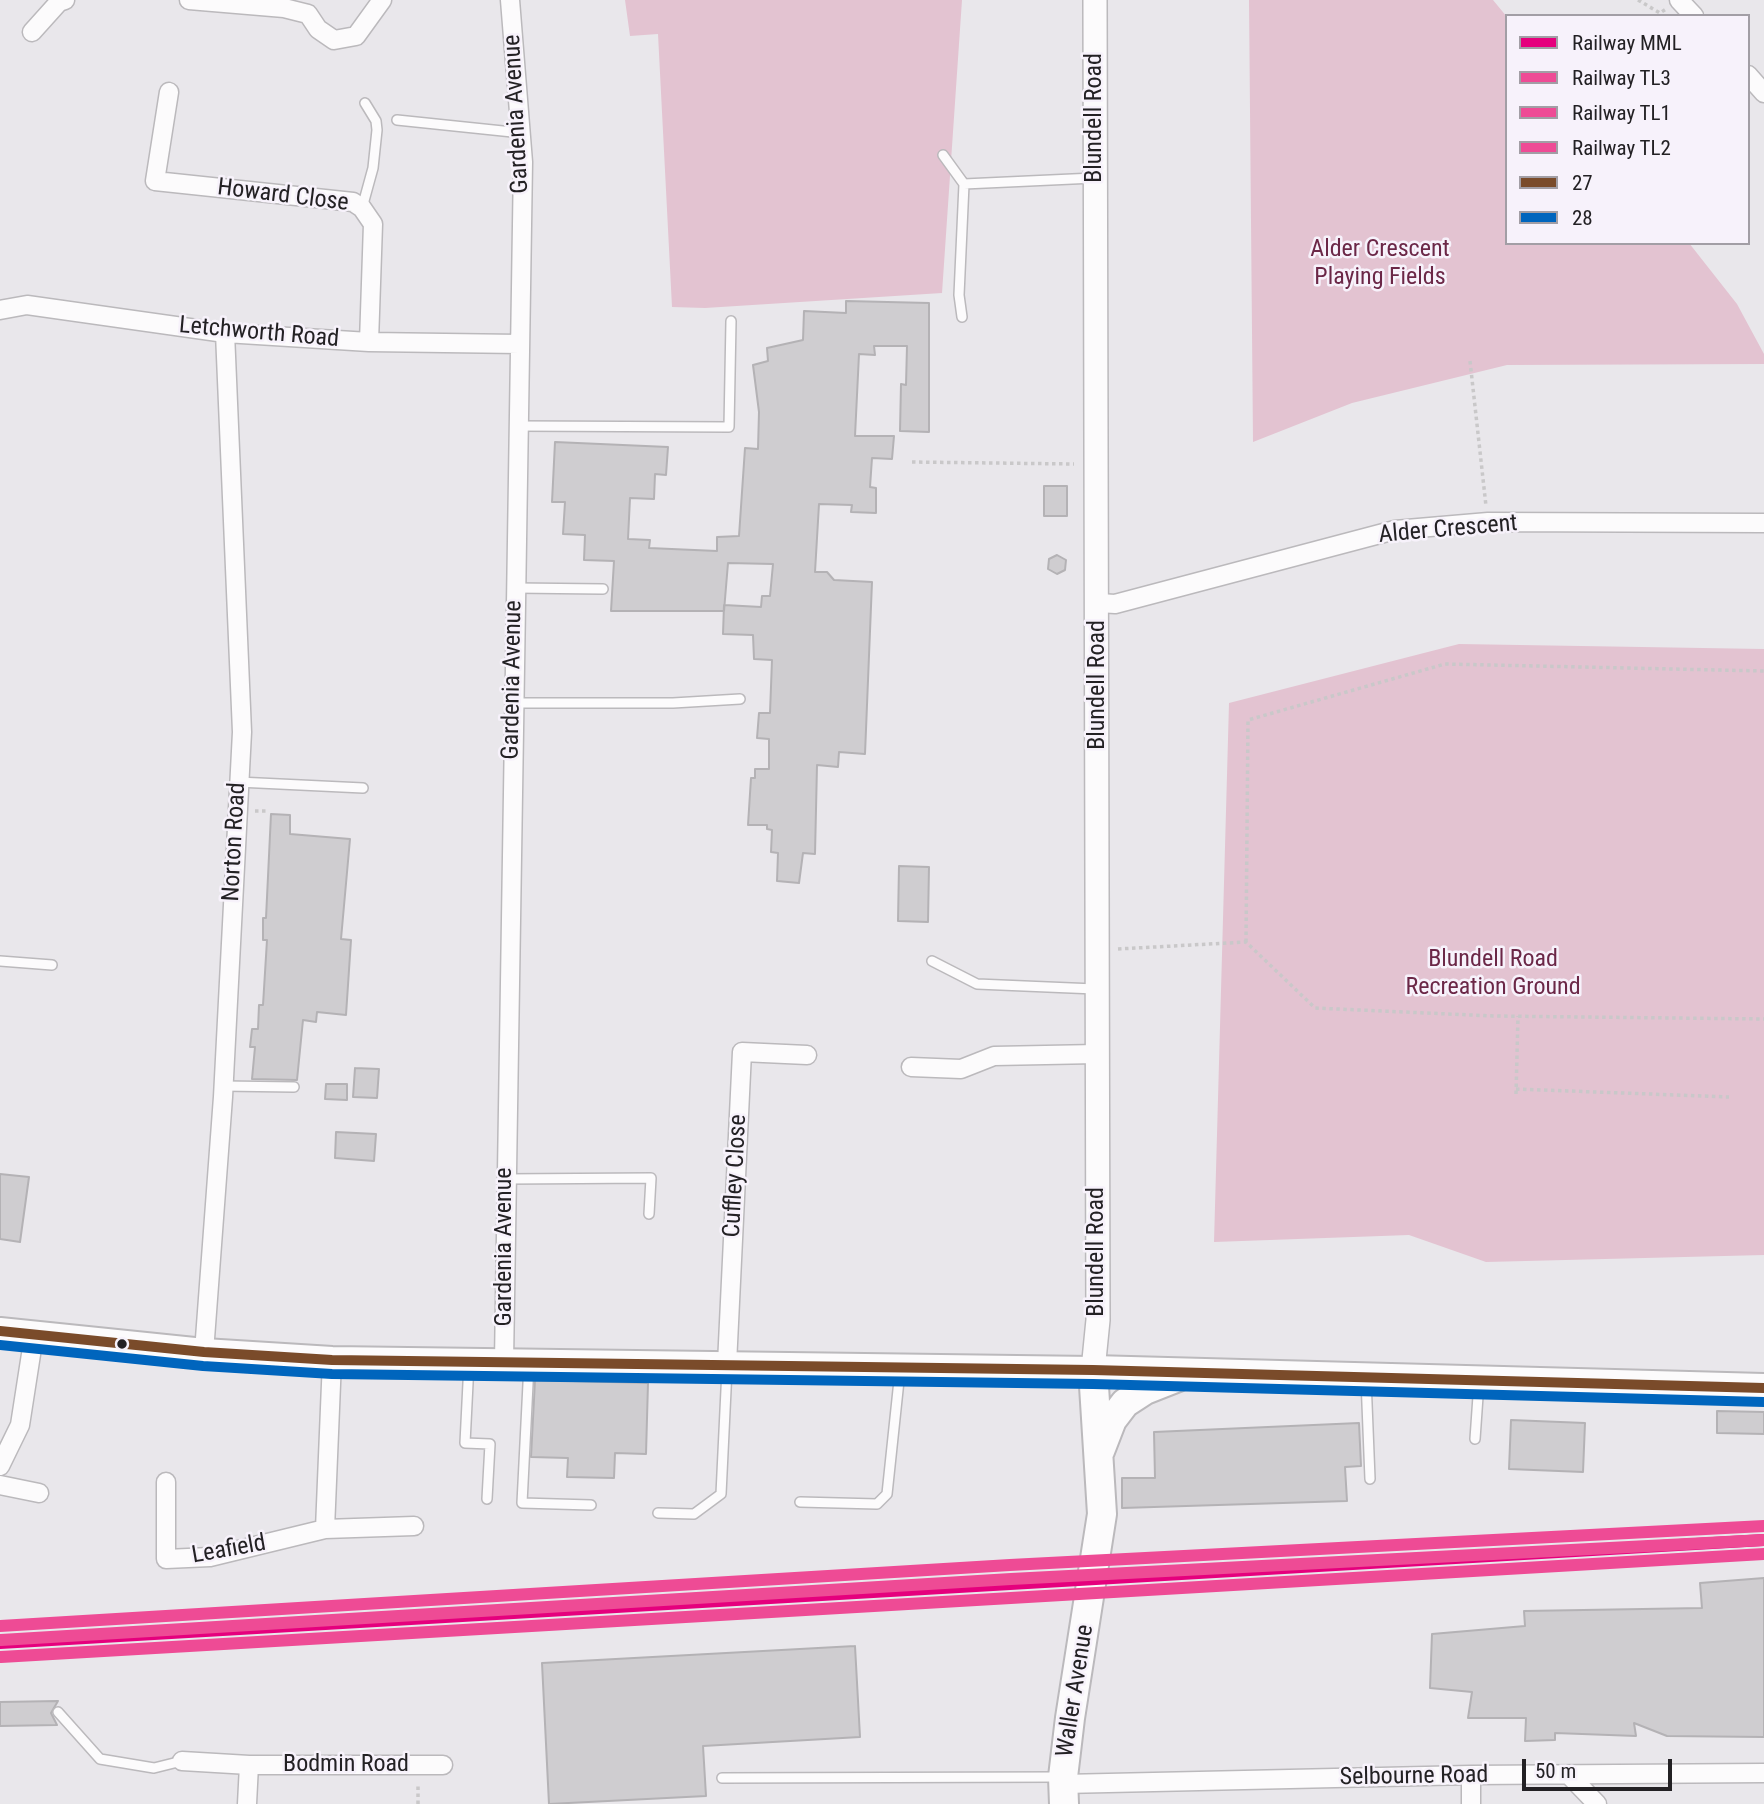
<!DOCTYPE html>
<html>
<head>
<meta charset="utf-8">
<style>
  body { margin:0 }
  #map { position:relative; width:1764px; height:1804px; overflow:hidden; background:#e9e7eb; font-family:"Roboto Condensed",sans-serif }
  canvas { display:block }
  .legend { position:absolute; left:1505px; top:14px; width:245px; height:231px; box-sizing:border-box; background:#f7f2fb; border:2px solid #a29ea5; margin:0; padding:9px 12px; list-style:none; font-size:21px; color:#232124 }
  .legend li { display:flex; align-items:center; gap:14px; height:35px }
  .legend b { width:35px; border:2px solid #a29ea5 }
  .scale { position:absolute; left:1522px; top:1759px; width:150px; height:32px; box-sizing:border-box; border:4px solid #232124; border-top:0; padding-left:9px; font-size:21px; line-height:24px; white-space:nowrap; color:#232124; -webkit-text-stroke:5px #f7f2fb; paint-order:stroke }
</style>
</head>
<body>
<div id="map">
<canvas width="1764" height="1804"></canvas>
<ul class="legend">
<li><b style="height:9px;background:#e5007d"></b>Railway MML</li>
<li><b style="height:9px;background:#ee4b95"></b>Railway TL3</li>
<li><b style="height:9px;background:#ee4b95"></b>Railway TL1</li>
<li><b style="height:9px;background:#ee4b95"></b>Railway TL2</li>
<li><b style="height:9px;background:#7a4b2a"></b>27</li>
<li><b style="height:9px;background:#0065bd"></b>28</li>
</ul>
<div class="scale">50 m</div>
</div>
<script>
const g = document.querySelector('canvas').getContext('2d');
g.lineJoin = 'round';
function fill(path, color) {
  g.fillStyle = color;
  g.fill(path, 'evenodd');
}
function shape(rows) {
  const path = new Path2D();
  for (const r of rows) {
    path.moveTo(r[0], r[1]);
    for (let i = 2; i < r.length; i += 2) path.lineTo(r[i], r[i + 1]);
  }
  return path;
}
function trace(path, color, width, dash) {
  g.strokeStyle = color;
  g.lineWidth = width;
  g.lineCap = dash ? 'butt' : 'round';
  g.setLineDash(dash || []);
  g.stroke(path);
}
function write(font, color, halo, rows, align = 'center') {
  g.font = font + ' "Roboto Condensed",sans-serif';
  g.lineWidth = 5;
  g.setLineDash([]);
  g.textBaseline = 'middle';
  g.strokeStyle = halo;
  g.fillStyle = color;
  for (const [text, x, y, turn = 0] of rows) {
    g.save();
    g.translate(x, y);
    g.rotate((+turn || 0) * Math.PI / 180);
    g.textAlign = isNaN(turn) ? turn : align;
    if (halo) g.strokeText(text, 0, 0);
    g.fillText(text, 0, 0);
    g.restore();
  }
}
fill(shape([
  [625,0,962,0,942,293,705,308,672,307,658,34,630,36],
  [1249,0,1493,0,1507,17,1507,243,1689,243,1737,304,1764,354,1764,364,1507,365,1352,403,1253,442],
  [1459,644,1764,649,1764,1255,1486,1262,1409,1235,1214,1242,1229,703]
]), '#e3c3d1');
const building = shape([
  [846,301,929,303,929,432,900,431,901,384,906,385,907,346,874,346,875,355,859,354,855,436,894,436,892,459,872,458,870,487,876,488,876,513,851,512,852,505,819,504,815,572,827,572,834,580,872,582,865,754,839,752,838,767,817,765,815,854,803,853,799,883,777,881,778,853,771,852,772,830,767,829,767,825,748,825,751,778,755,778,755,769,769,769,769,739,757,738,759,713,770,713,772,660,754,659,753,635,723,634,724,605,761,607,762,596,770,596,773,564,728,563,724,611,611,611,614,561,584,560,585,535,563,534,565,502,552,502,555,442,668,447,666,475,655,474,654,499,630,498,628,539,650,540,649,548,717,551,717,537,739,536,745,448,758,449,759,412,753,365,768,361,767,348,803,340,804,311,846,313,846,301],
  [1044,486,1067,486,1067,516,1044,516,1044,486],
  [1057,555,1066,560,1065,570,1057,574,1048,569,1049,559,1057,555],
  [271,814,290,815,290,834,350,839,341,939,351,940,346,1015,317,1012,316,1022,303,1020,297,1080,252,1079,255,1047,250,1047,252,1029,258,1029,259,1005,263,1005,267,940,263,940,263,918,266,918,271,814],
  [899,866,929,867,928,922,898,921,899,866],
  [355,1068,379,1069,377,1098,353,1097,355,1068],
  [326,1084,347,1084,347,1100,325,1099,326,1084],
  [336,1132,376,1134,374,1161,335,1158,336,1132],
  [0,1174,29,1177,20,1242,0,1239,0,1174],
  [535,1380,648,1383,646,1454,615,1453,614,1478,567,1477,568,1458,531,1457,535,1380],
  [1717,1411,1764,1412,1764,1434,1717,1433,1717,1411],
  [1511,1420,1585,1423,1583,1472,1509,1469,1511,1420],
  [1359,1423,1361,1466,1345,1467,1347,1501,1122,1508,1122,1478,1155,1478,1154,1432,1359,1423],
  [1764,1578,1764,1737,1667,1736,1634,1723,1636,1736,1555,1733,1555,1740,1525,1741,1526,1718,1468,1718,1472,1692,1430,1688,1432,1634,1525,1626,1524,1611,1702,1608,1700,1583,1764,1578],
  [855,1646,860,1737,703,1746,706,1796,549,1804,542,1663,855,1646],
  [58,1701,51,1713,57,1725,0,1726,0,1702,58,1701]
]);
fill(building, '#cfcdd0');
trace(building, '#b4b2b5', 2);
const service = shape([
  [397,120,522,133],
  [943,155,964,184],
  [362,208,373,168,377,130,376,121,365,103],
  [962,317,959,295,964,184,1094,178],
  [518,426,729,427,731,321],
  [515,588,603,589],
  [514,703,673,703,740,699],
  [238,782,363,788],
  [0,961,52,965],
  [932,961,977,984,1095,989],
  [223,1086,294,1087],
  [506,1179,651,1178,649,1214],
  [469,1363,465,1443,490,1444,487,1499],
  [529,1364,522,1503,591,1505],
  [1366,1379,1370,1479],
  [1475,1439,1479,1382],
  [800,1502,877,1504,887,1494,900,1371],
  [658,1513,694,1514,721,1494,727,1369],
  [58,1712,100,1759,154,1768,182,1761],
  [722,1778,1059,1777]
]);
const minor = shape([
  [189,0,284,8,308,14,318,29,334,40,356,36,382,0],
  [1679,0,1694,16],
  [32,32,59,2,65,0],
  [1748,75,1764,93],
  [169,92,155,181,353,202,362,208,373,224,369,342],
  [0,310,27,305,225,333,369,342,520,344],
  [1099,603,1115,604,1395,530,1488,522,1764,523],
  [911,1067,961,1069,994,1056,1097,1054],
  [204,1352,223,1097,242,732,225,333],
  [504,1361,523,162,510,0],
  [727,1364,742,1052,807,1055],
  [0,1466,20,1425,34,1335],
  [166,1482,166,1559,210,1557,325,1529,414,1526],
  [0,1485,39,1493],
  [325,1529,332,1360],
  [182,1761,249,1765,247,1804],
  [249,1765,443,1765],
  [1471,1775,1471,1804],
  [1570,1776,1597,1804],
  [1063,1784,1471,1775,1764,1773]
]);
const tertiary = shape([
  [1093,1370,1098,1320,1095,0]
]);
const secondary = shape([
  [0,1331,204,1352,332,1360,1093,1370]
]);
const primary = shape([
  [1100,1451,1112,1420,1125,1403,1145,1390,1178,1377],
  [1064,1804,1063,1777,1070,1718,1102,1514,1093,1370,1764,1388]
]);
trace(service, '#bbb9bc', 12);
trace(minor, '#bbb9bc', 21);
trace(tertiary, '#bbb9bc', 26);
trace(secondary, '#bbb9bc', 30);
trace(primary, '#bbb9bc', 32);
trace(shape([
  [1638,0,1660,13,1666,9],
  [1470,361,1486,506],
  [912,462,1074,464],
  [255,811,267,811],
  [1246,942,1248,720,1445,664,1764,671],
  [1118,949,1246,942,1315,1008,1493,1016,1764,1019],
  [1516,1089,1729,1097],
  [1516,1094,1518,1016],
  [418,1804,418,1784]
]), '#c9c8c9', 3.5, [3.5, 3.5]);
trace(service, '#fcfbfc', 9);
trace(minor, '#fcfbfc', 18);
trace(tertiary, '#fcfbfc', 23);
trace(secondary, '#fcfbfc', 26);
trace(primary, '#fcfbfc', 28);
trace(shape([
  [0,1331,204,1352,332,1360,1093,1370,1764,1388]
]), '#7a4b2a', 10);
trace(shape([
  [0,1345,203,1366,332,1374,1093,1384,1764,1402]
]), '#0065bd', 10);
trace(shape([
  [0,1643,1764,1540]
]), '#e5007d', 12);
trace(shape([
  [1,1657,1764,1554]
]), '#ee4b95', 12);
trace(shape([
  [0,1626,1010,1565,1764,1526]
]), '#ee4b95', 12);
trace(shape([
  [1,1640,1011,1579,1764,1540]
]), '#ee4b95', 12);
for (const [x, y, r, color] of [
  [122,1344,6,"#232124"]
]) {
  const dot = new Path2D();
  dot.arc(x, y, r, 0, 2 * Math.PI);
  g.fillStyle = color;
  g.fill(dot);
  trace(dot, '#f7f2fb', 2.5);
}
write('24px', '#232124', '#f7f2fb', [
  ["Gardenia Avenue",517,114,-93],
  ["Blundell Road",1095,118,-90],
  ["Howard Close",283,196,7],
  ["Letchworth Road",259,333,5],
  ["Alder Crescent",1448,530,-5],
  ["Gardenia Avenue",513,680,-89],
  ["Blundell Road",1098,685,-90],
  ["Norton Road",235,842,-87],
  ["Cuffley Close",736,1176,-87],
  ["Gardenia Avenue",505,1247,-90],
  ["Blundell Road",1097,1252,-90],
  ["Leafield",229,1550,-10],
  ["Waller Avenue",1076,1691,-81],
  ["Bodmin Road",346,1765],
  ["Selbourne Road",1414,1777,-1]
]);
write('24px', '#6b2747', '#f7f2fb', [
  ["Alder Crescent",1380,250],
  ["Playing Fields",1380,278],
  ["Blundell Road",1493,960],
  ["Recreation Ground",1493,988]
]);
</script>
</body>
</html>
